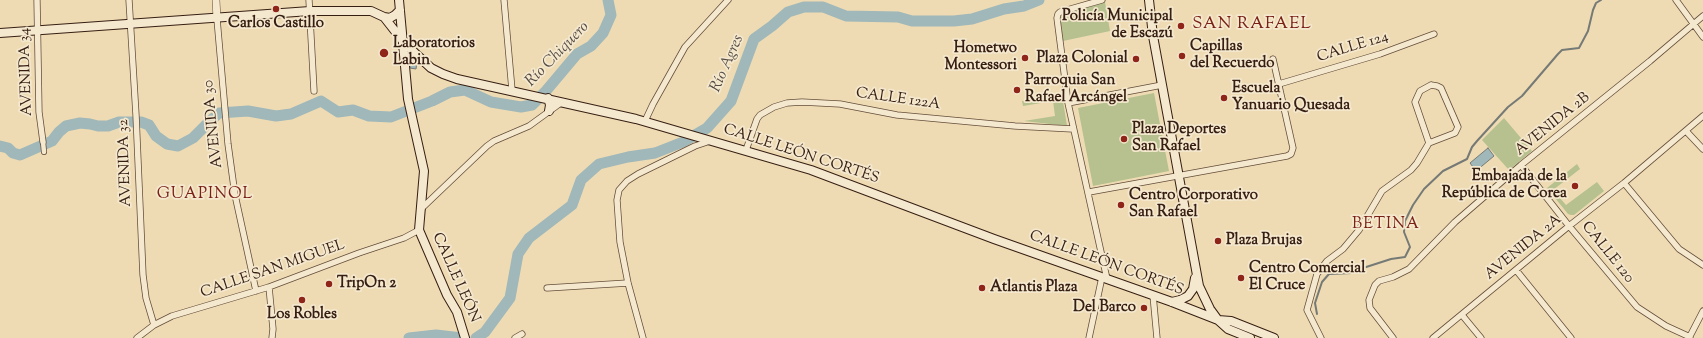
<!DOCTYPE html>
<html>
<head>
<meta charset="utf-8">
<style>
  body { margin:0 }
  canvas { display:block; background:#eedbb3 }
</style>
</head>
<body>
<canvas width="1703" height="338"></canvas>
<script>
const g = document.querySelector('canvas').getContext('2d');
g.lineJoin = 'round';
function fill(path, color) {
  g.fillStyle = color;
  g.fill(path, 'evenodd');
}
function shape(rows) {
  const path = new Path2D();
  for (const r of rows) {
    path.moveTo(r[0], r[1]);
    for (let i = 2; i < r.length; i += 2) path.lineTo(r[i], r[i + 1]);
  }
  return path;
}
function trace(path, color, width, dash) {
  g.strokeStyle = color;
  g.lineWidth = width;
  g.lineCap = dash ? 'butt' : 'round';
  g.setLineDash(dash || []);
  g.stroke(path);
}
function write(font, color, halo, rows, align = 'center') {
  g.font = font + ' "Sorts Mill Goudy",serif';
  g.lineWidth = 3.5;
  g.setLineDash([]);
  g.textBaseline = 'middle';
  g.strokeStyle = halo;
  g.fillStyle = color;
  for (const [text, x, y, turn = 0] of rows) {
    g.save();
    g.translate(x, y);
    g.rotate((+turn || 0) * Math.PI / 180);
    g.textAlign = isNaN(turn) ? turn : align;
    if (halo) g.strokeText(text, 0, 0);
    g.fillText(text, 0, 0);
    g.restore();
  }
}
fill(shape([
  [1105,2,1110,31,1063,41,1060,14],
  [1154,93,1169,171,1093,186,1078,108],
  [1062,95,1067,126,1024,121,1055,116,1053,101,1023,106,1022,101],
  [1504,118,1532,151,1509,170,1482,140],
  [1577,164,1580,169,1553,190,1566,205,1597,182,1604,191,1574,215,1571,215,1568,214,1547,188]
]), '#b6c18f');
const water = shape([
  [410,58,414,58,417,62,416,69,410,68,409,63,410,58],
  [1488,148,1494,156,1476,171,1470,163,1488,148]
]);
fill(water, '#a0b8b9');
trace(water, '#767a76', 1);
trace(shape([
  [1317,314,1315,303,1322,282,1329,274,1352,273,1360,269,1391,259,1405,257,1410,247,1404,232,1405,221,1413,205,1424,189,1443,171,1467,159,1472,147,1477,141,1508,107,1522,96,1558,54,1562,50,1579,48,1588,31,1593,10,1596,3,1601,0]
]), '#767a76', 2);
trace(shape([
  [0,146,8,148,13,153,20,155,52,141,59,132,66,126,80,123,90,124,98,126,108,126,119,122,141,122,149,125,156,136,167,144,178,146,193,138,208,123,219,113,248,111,276,116,291,114,321,101,338,112,353,110,369,116,391,117,432,101,450,92,465,90,491,102,521,107,532,105,545,92,577,54,591,46,603,33,611,15,608,0],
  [409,338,436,335,462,338],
  [476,338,485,332,510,298,518,254,529,238,572,205,581,180,599,164,628,157,655,153,683,142,707,128,731,101,754,39,772,26,788,12,804,7,823,7,846,16,898,17,912,21,954,21,972,19,1004,9,1024,6,1039,0]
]), '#a0b8b9', 11);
const pedestrian = shape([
  [43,142,44,152]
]);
const minor = shape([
  [37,0,39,112,43,142],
  [129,0,136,115,143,275,146,298,154,325],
  [309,0,314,91],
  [504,0,512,90],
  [1102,0,1060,12,1058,14,1057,18,1068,103,1107,279],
  [1676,0,1703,37],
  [217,19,228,144,235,195,256,291],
  [1279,84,1380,54,1434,34],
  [1431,85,1437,86,1441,88,1458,127,1455,133,1429,143,1415,102,1420,91,1431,85],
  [1068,103,1162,85],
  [645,121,653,104,685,47,728,0],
  [1686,131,1703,149],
  [746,150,757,119,760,115,774,107,787,103,802,102,840,104,897,115,1015,126,1073,129],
  [1521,165,1569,226,1637,307,1666,326,1690,337],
  [1624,183,1679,249,1703,265],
  [1089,192,1287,156,1291,154,1293,148,1273,59],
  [422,208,487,146,494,141,529,126,562,102],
  [1516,270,1571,338],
  [269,287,273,329,272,338],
  [547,288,628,283],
  [1153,295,1157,338],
  [1462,315,1481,338],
  [137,338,154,325,172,316,269,287,359,253,404,238,419,230],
  [515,338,522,334],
  [643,338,628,283,620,242,617,200,619,190,627,181,638,174,695,146,710,141],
  [1089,338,1102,277],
  [1321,338,1307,310,1317,274,1327,261,1343,249,1359,230,1382,191,1411,170,1417,163,1429,143],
  [1393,338,1370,308,1369,300,1375,285,1379,281,1393,277,1409,269,1455,222,1521,165,1650,61,1703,16],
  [1433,338,1569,226,1624,183,1703,116],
  [1689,338,1703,311]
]);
const tertiary = shape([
  [216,0,217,19]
]);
const secondary = shape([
  [399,0,408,99,424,171,419,230,447,295,457,312,465,338],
  [1149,0,1153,36,1199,286,1210,309,1218,320,1228,329,1250,338],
  [384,17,402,40,416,54,431,68,443,74,457,79,636,119,811,170,994,239,1172,302,1218,320,1231,321,1274,338],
  [0,33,310,11,371,11,384,17,390,18,395,15,400,10],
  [548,98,550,105,549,111],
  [1172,302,1180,300,1188,296,1193,289,1195,278]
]);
trace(pedestrian, '#654d3a', 6);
trace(minor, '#654d3a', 7);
trace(tertiary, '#654d3a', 8);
trace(secondary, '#371e12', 10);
trace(pedestrian, '#f4e8ce', 4.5);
trace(minor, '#f4e8ce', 5.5);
trace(tertiary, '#f4e8ce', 7);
trace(secondary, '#f4e8ce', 8);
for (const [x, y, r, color] of [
  [276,9,4,"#8f2418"],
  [1181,26,4,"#8f2418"],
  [384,53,5,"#8f2418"],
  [1182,56,4,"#8f2418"],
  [1025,58,4,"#8f2418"],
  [1136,59,4,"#8f2418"],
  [1017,90,4,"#8f2418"],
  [1224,98,4,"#8f2418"],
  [1124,139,4,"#8f2418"],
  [1575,186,4,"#8f2418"],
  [1121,205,4,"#8f2418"],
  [1218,241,4,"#8f2418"],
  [1241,278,4,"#8f2418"],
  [329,284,4,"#8f2418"],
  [982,288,4,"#8f2418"],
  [302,300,4,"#8f2418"],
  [1144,308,4,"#8f2418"]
]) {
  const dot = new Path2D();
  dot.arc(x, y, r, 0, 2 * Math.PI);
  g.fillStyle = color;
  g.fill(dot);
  trace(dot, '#f4e8ce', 1.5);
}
write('bold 15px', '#371e12', '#f4e8ce', [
  ["Policía Municipal",1173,17,"right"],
  ["de Escazú",1173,34,"right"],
  ["Carlos Castillo",276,24,"center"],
  ["Laboratorios",393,44],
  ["Labin",393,61],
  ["Capillas",1190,47],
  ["del Recuerdo",1190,64],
  ["Hometwo",1017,49,"right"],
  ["Montessori",1017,66,"right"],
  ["Plaza Colonial",1128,59,"right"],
  ["Parroquia San",1025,81],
  ["Rafael Arcángel",1025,98],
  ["Escuela",1232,89],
  ["Yanuario Quesada",1232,106],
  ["Plaza Deportes",1132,130],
  ["San Rafael",1132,147],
  ["Embajada de la",1567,177,"right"],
  ["República de Corea",1567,194,"right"],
  ["Centro Corporativo",1129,196],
  ["San Rafael",1129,213],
  ["Plaza Brujas",1226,241],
  ["Centro Comercial",1249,269],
  ["El Cruce",1249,286],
  ["TripOn 2",337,284],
  ["Atlantis Plaza",990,288],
  ["Del Barco",1136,308,"right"],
  ["Los Robles",302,315,"center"]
], 'left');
write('15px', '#371e12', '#f4e8ce', [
  ["CALLE 124",1353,48,-17],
  ["AVENIDA 34",27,72,-92],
  ["CALLE 122A",898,100,8],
  ["AVENIDA 30",214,124,-96],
  ["AVENIDA 2B",1553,125,-39],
  ["CALLE LEÓN CORTÉS",801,155,18],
  ["AVENIDA 32",126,163,-92],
  ["AVENIDA 2A",1524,248,-39],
  ["CALLE 120",1607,253,51],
  ["CALLE LEÓN CORTÉS",1106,264,20],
  ["CALLE SAN MIGUEL",273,270,-19],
  ["CALLE LEÓN",455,278,66]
]);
write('italic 16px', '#564c44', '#f4e8ce', [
  ["Río Chiquero",558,55,-46],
  ["Río Agres",728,64,-66]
]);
g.letterSpacing = '1px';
write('16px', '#7a1f14', '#f4e8ce', [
  ["GUAPINOL",205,195],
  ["BETINA",1386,225]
]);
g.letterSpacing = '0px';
g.letterSpacing = '1px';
write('17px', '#7a1f14', '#f4e8ce', [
  ["SAN RAFAEL",1252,25]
]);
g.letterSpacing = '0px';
</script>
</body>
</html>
